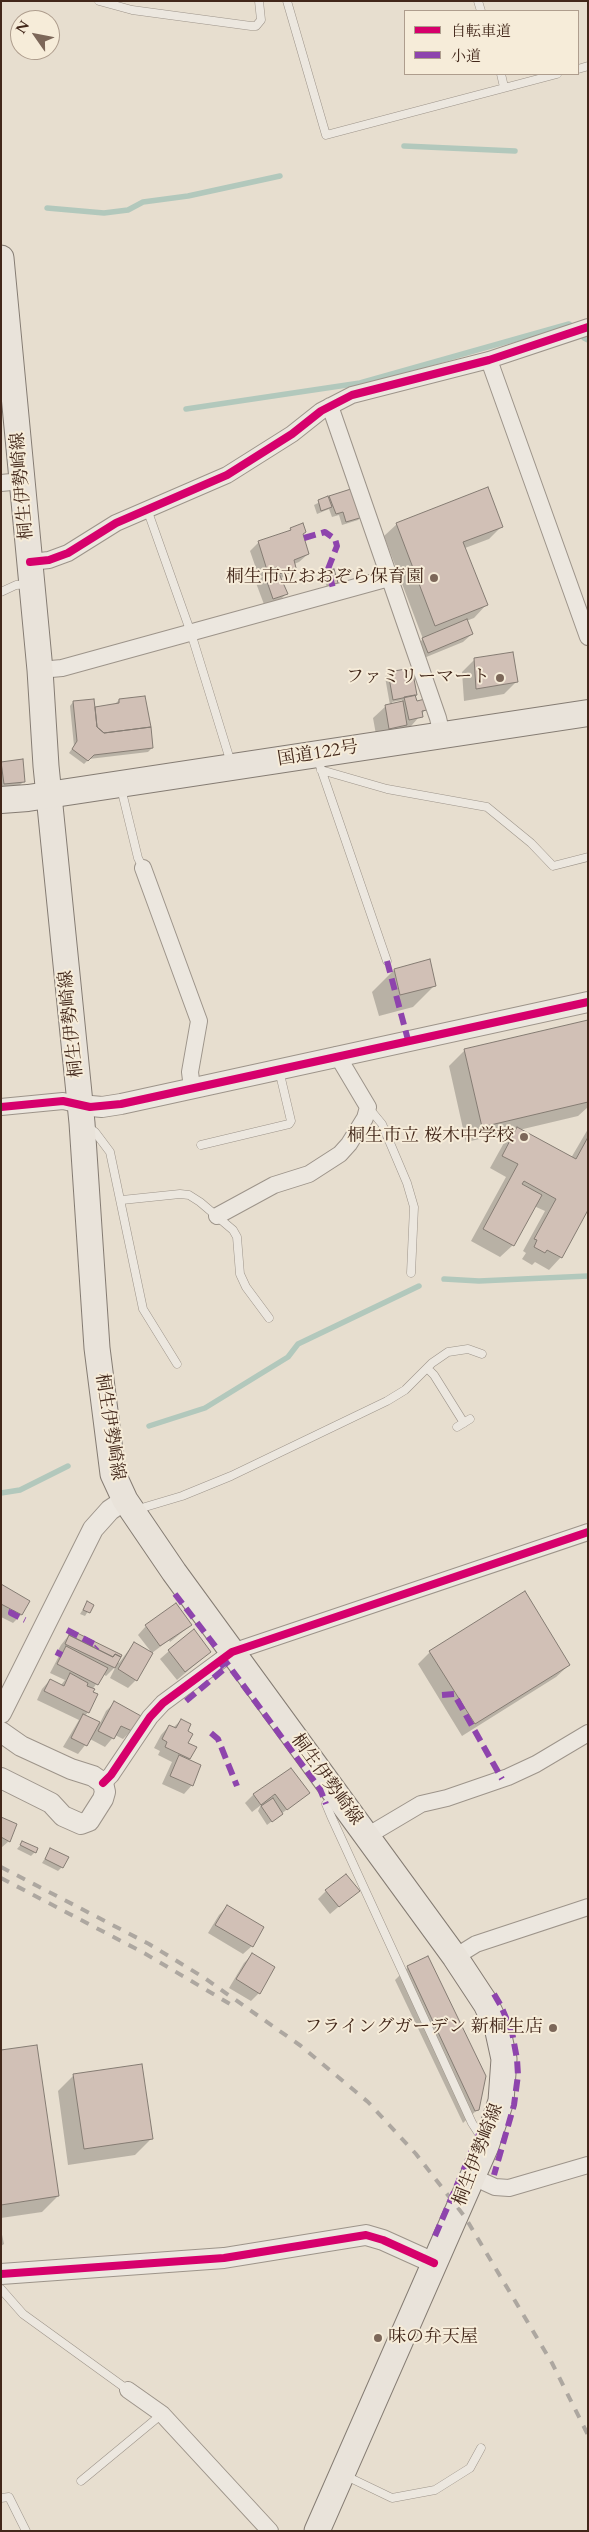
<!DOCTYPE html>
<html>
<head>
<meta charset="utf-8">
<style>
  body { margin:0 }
  #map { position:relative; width:589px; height:2532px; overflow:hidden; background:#e7decf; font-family:Cardo,"Noto Serif JP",serif }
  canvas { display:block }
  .frame { position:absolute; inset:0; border:2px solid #42271a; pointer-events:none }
  .legend { position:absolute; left:404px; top:10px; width:175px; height:65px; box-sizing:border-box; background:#f6ecd9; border:1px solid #ae9d8d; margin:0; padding:6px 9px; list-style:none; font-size:15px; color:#42271a }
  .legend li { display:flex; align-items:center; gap:10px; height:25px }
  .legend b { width:25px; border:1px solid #ae9d8d }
  .north { position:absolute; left:10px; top:10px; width:50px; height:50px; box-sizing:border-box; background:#f6ecd9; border:1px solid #ae9d8d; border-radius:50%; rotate:303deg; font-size:14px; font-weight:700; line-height:20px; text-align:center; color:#42271a }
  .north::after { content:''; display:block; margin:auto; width:18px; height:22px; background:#7c6759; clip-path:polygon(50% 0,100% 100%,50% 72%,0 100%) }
</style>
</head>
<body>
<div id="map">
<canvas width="589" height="2532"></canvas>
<div class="frame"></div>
<ul class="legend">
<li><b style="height:6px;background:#d6006c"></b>自転車道</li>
<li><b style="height:6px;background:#8e44ad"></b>小道</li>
</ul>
<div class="north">N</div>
</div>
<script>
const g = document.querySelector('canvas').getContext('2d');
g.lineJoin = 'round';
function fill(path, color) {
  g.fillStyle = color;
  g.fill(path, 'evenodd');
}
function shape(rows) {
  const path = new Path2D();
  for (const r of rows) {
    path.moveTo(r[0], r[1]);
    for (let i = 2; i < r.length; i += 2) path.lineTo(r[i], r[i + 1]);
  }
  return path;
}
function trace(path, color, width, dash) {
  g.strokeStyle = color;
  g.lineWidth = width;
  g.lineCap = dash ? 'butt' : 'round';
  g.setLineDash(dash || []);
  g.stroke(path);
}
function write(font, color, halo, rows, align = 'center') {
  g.font = font + ' Cardo,"Noto Serif JP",serif';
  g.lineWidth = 4;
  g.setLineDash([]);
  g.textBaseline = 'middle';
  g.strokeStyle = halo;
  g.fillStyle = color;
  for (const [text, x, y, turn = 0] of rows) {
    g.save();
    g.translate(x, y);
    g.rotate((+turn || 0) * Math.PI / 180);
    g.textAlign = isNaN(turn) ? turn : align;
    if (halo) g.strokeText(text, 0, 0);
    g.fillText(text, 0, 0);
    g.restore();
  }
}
fill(shape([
  [330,497,362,516,358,520,342,525,339,515,332,517,329,509,317,514,314,505],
  [397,524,502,526,489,539,465,548,486,605,474,618,466,621,472,634,463,642,419,660,414,648,423,639,384,536],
  [291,529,308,554,299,562,294,564,295,568,286,576,281,578,286,594,278,602,265,607,256,583,263,576,259,577,250,551,258,543,286,533],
  [328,572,336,583,327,588,324,576],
  [475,659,516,682,504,694,464,701,462,672],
  [388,673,414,696,416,702,426,709,405,733,377,740,373,718,386,706,390,705,385,677],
  [403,700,400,703,393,705,392,702],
  [119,700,152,748,148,752,89,759,84,764,69,753,74,746,70,706,73,702,94,710,114,705],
  [1,763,24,781,11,794,1,795],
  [394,970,435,985,413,1007,379,1016,372,992],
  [588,1022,588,1107,578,1116,519,1130,571,1158,588,1129,588,1207,561,1257,549,1270,535,1262,532,1265,522,1259,526,1253,523,1251,545,1211,534,1206,513,1245,500,1257,471,1241,506,1177,490,1168,505,1141,516,1131,466,1142,449,1066,465,1050],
  [1,1586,21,1615,13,1623,1,1617],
  [87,1603,92,1605,85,1616,80,1614],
  [191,1625,170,1642,169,1640,152,1653,138,1635,146,1626],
  [72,1631,119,1663,134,1643,136,1680,128,1688,110,1678,116,1666,106,1676,103,1674,92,1690,88,1712,85,1716,100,1723,106,1711,114,1703,139,1716,131,1731,123,1739,115,1735,105,1747,90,1739,78,1754,63,1747,79,1720,37,1700,42,1689,50,1680,61,1685,65,1680,50,1673,60,1654,57,1652,61,1645],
  [169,1651,210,1652,177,1680,160,1659],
  [430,1652,569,1665,556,1677,462,1736,418,1664],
  [181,1720,186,1732,186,1744,195,1748,189,1760,192,1785,184,1794,162,1784,172,1762,158,1755,160,1751,154,1748,161,1735,169,1726,173,1728],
  [291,1770,308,1793,267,1825,258,1811,261,1805,252,1812,245,1803,253,1795],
  [1,1819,9,1841,1,1848],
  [23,1842,35,1852,31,1856,17,1849],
  [51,1849,62,1867,58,1871,42,1863],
  [358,1890,330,1914,318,1899,326,1891],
  [227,1907,252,1946,243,1954,208,1933,219,1915],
  [252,1955,259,1993,251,2001,229,1988,244,1963],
  [408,1967,478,2109,463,2123,395,1980],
  [1,2052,58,2196,42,2212,1,2218],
  [74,2075,151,2139,135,2155,68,2165,58,2091],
  [1,2230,4,2244,1,2246]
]), '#0003');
trace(shape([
  [404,146,515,151],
  [47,208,104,213,128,210,143,202,188,196,280,176],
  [584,338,588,340],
  [186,409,360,383,569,324,573,327],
  [444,1279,479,1281,588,1276],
  [149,1426,205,1408,288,1357,298,1344,419,1286],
  [1,1493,20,1490,68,1466]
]), '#b2c8bc', 5.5);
const building = shape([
  [488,487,503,527,463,542,488,605,435,626,396,523,488,487],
  [354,488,363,517,346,522,343,512,336,514,329,496,354,488],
  [328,496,332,507,321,511,318,500,328,496],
  [303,523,306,532,303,534,309,554,294,560,296,568,279,574,277,567,267,570,258,541,291,530,290,528,303,523],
  [277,569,288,594,273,599,264,573,277,569],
  [334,569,338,583,331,585,327,571,334,569],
  [467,619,473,634,428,653,422,638,467,619],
  [513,652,518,682,476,689,474,658,513,652],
  [412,668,417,695,393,700,388,672,412,668],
  [415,695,417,701,425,699,427,710,422,711,423,717,409,720,404,697,415,695],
  [145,696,151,727,104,733,97,727,95,707,119,703,119,699,145,696],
  [94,699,97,727,104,733,151,727,153,748,94,755,88,761,72,749,77,741,73,701,94,699],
  [403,701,407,725,389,729,385,705,403,701],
  [23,759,25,782,4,784,1,762,23,759],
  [430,959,436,986,400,995,394,969,430,959],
  [588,1020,588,1102,482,1127,464,1049,588,1020],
  [517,1127,576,1159,588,1137,588,1210,562,1258,547,1250,545,1253,534,1247,537,1240,534,1239,556,1199,524,1181,522,1184,542,1195,514,1246,483,1229,518,1164,502,1156,517,1127],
  [1,1584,30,1601,22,1615,1,1604,1,1584],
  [525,1591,570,1665,475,1724,429,1651,525,1591],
  [87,1601,94,1605,90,1613,83,1610,87,1601],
  [176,1603,192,1625,160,1646,145,1625,176,1603],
  [194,1629,211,1652,185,1672,168,1650,194,1629],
  [71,1630,122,1655,121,1657,115,1654,113,1657,69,1635,71,1630],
  [69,1635,113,1657,115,1654,121,1657,115,1668,65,1644,69,1635],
  [134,1642,153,1653,137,1681,118,1669,134,1642],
  [66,1646,108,1668,98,1685,57,1664,66,1646],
  [70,1673,88,1683,87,1686,95,1689,93,1692,98,1694,89,1713,44,1691,50,1679,64,1686,70,1673],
  [114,1701,141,1716,132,1731,121,1726,114,1739,98,1731,114,1701],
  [83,1714,100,1722,87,1746,71,1738,83,1714],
  [181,1719,191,1724,188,1731,193,1734,188,1743,197,1747,190,1759,165,1747,167,1742,162,1739,169,1725,176,1728,181,1719],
  [179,1755,201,1765,193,1786,170,1776,179,1755],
  [291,1768,310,1793,287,1810,275,1794,261,1805,253,1794,291,1768],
  [273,1798,283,1814,272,1822,261,1806,273,1798],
  [1,1817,17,1824,10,1842,1,1837,1,1817],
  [22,1841,38,1848,36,1853,20,1845,22,1841],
  [50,1848,69,1857,63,1868,45,1859,50,1848],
  [346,1874,360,1891,339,1907,325,1890,346,1874],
  [227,1905,264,1927,253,1947,215,1925,227,1905],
  [252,1953,275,1967,260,1994,236,1979,252,1953],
  [428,1956,486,2076,479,2110,475,2111,407,1966,428,1956],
  [37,2045,59,2196,1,2205,1,2050,37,2045],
  [142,2064,153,2139,84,2149,73,2074,142,2064]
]);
fill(building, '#d1c0b6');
trace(building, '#857c73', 1);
const service = shape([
  [99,1,132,10,251,26,256,26,261,20,259,1],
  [287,1,326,135,557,74],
  [478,1,481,11],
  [578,69,588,66],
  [501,74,504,87],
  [147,509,191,633,231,763],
  [1,592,16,585,30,584],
  [320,766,387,961],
  [321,770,387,789,487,807,531,843,553,866,588,857],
  [121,788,138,858,143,868],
  [368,1107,382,1124,407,1183,414,1207,411,1273],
  [88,1127,95,1132,110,1152,143,1309,177,1364],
  [201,1145,289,1124,291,1121,279,1070],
  [122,1200,180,1194,189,1195,200,1202,233,1230,237,1237,240,1274,246,1287,269,1318],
  [427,1368,434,1375,464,1423],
  [457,1427,470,1419],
  [135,1510,182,1496,231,1476,387,1401,405,1390,432,1363,448,1352,468,1349,482,1354],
  [334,1798,326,1804,331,1816,472,2123,483,2140],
  [1,2289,23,2314,128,2390],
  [344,2475,392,2498,435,2490,470,2468,481,2448],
  [81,2481,162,2414],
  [1,2498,9,2497,26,2531]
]);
const minor = shape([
  [489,360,588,637],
  [330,406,438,718,442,735],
  [1,483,22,481],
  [30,562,49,560,68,553,116,523,227,475,292,434,321,411,352,395,489,360,588,327],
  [40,670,62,668,389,578],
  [143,868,199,1021,190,1072,192,1088],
  [1,1107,63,1101,80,1105],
  [217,1216,274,1185,309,1174,340,1154,349,1144,365,1118,368,1107,337,1055],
  [103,1783,111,1775,150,1717,163,1703,232,1652,588,1532],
  [367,1836,421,1804,447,1798,508,1777,536,1764,588,1733],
  [455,1957,476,1944,588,1907],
  [473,2177,495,2187,509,2188,588,2165],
  [128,2390,162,2414,270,2531]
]);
const tertiary = shape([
  [80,1105,102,1107,121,1104,588,1002],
  [1,1713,93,1529,110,1510,125,1500],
  [1,1732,21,1746,71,1769,93,1776,103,1783,105,1792,103,1799,89,1821,81,1824,63,1816,51,1803,1,1778],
  [1,2274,224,2258,366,2235,383,2240,434,2263]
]);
const primary = shape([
  [1,258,40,670,46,766,82,1123,97,1348,113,1474,125,1500,174,1572,455,1957,486,2004,497,2027,504,2059,501,2101,486,2146,317,2531]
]);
const trunk = shape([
  [1,800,28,798,588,713]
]);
trace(service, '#9d948a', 9);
trace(minor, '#9d948a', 18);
trace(tertiary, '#9d948a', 22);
trace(primary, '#857c73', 27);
trace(trunk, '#857c73', 28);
trace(service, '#ece7df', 8);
trace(minor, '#ece7df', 16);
trace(tertiary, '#ece7df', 20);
trace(primary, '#e9e3da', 25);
trace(trunk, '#e9e3da', 26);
trace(shape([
  [1,1867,149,1944,203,1977,301,2046,368,2102,416,2154,465,2217,552,2363,588,2435],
  [1,1878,144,1953,230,2004]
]), '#ada7a0', 4, [9, 9]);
trace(shape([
  [304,538,325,532,335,539,337,546,328,569,334,592],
  [387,961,408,1040],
  [175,1594,219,1651],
  [12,1610,11,1613,25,1620],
  [67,1630,98,1646,96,1648],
  [56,1652,62,1655],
  [220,1667,226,1662,320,1789,326,1804],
  [442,1695,454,1694,502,1779],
  [186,1701,223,1670],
  [211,1733,218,1739,237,1786],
  [494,1994,501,2006,512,2032,517,2059,518,2075,514,2105,494,2175],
  [435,2236,479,2134]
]), '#8e44ad', 6, [12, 6]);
trace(shape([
  [30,562,49,560,68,553,116,523,227,475,292,434,321,411,352,395,489,360,588,327],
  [1,1107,63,1101,90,1107,121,1104,588,1002],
  [103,1783,111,1775,150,1717,163,1703,232,1652,588,1532],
  [1,2274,224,2258,366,2235,383,2240,434,2263]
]), '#d6006c', 8);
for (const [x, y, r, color] of [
  [434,578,5,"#7c6759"],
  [500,678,5,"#7c6759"],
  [524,1137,5,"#7c6759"],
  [553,2028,5,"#7c6759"],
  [378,2338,5,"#7c6759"]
]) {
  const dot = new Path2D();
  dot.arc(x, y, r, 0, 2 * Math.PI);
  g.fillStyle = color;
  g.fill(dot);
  trace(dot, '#f6ecd9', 2);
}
write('18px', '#42271a', '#f6ecd9', [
  ["桐生伊勢崎線",23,486,-95],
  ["国道122号",318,754,-9],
  ["桐生伊勢崎線",72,1024,-96],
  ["桐生伊勢崎線",109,1427,81],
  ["桐生伊勢崎線",326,1780,54],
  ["桐生伊勢崎線",479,2155,-69]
]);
write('18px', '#42271a', '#f6ecd9', [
  ["桐生市立おおぞら保育園",424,578],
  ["ファミリーマート",490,678],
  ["桐生市立 桜木中学校",514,1137],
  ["フライングガーデン 新桐生店",543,2028],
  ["味の弁天屋",388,2338,"left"]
], 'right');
</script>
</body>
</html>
